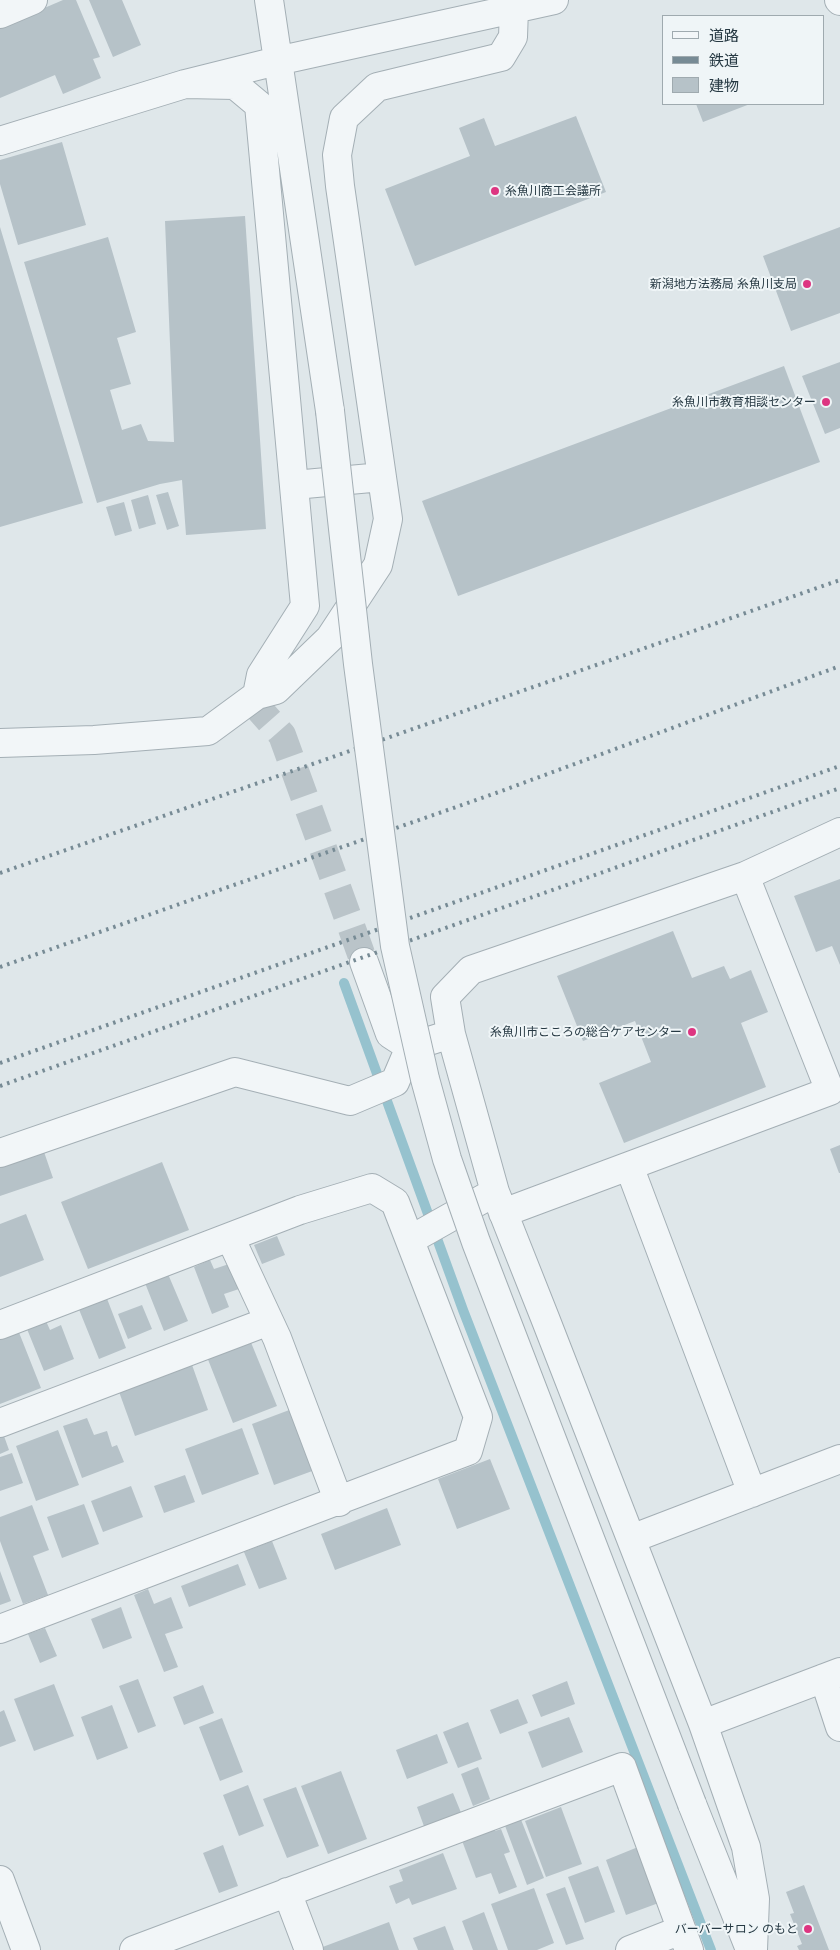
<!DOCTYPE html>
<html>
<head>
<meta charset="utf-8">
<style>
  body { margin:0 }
  #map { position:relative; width:840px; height:1950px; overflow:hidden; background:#dfe7ea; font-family:Montserrat,"Noto Sans JP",sans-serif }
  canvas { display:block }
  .legend { position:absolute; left:662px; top:15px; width:162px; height:90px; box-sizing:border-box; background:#eff5f7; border:1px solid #9faaaf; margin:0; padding:6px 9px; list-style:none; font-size:15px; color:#263943 }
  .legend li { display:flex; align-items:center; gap:10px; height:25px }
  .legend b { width:25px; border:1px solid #9faaaf }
</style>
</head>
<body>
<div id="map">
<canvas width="840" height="1950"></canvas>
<ul class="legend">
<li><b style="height:6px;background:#f2f6f8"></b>道路</li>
<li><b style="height:6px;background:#778b95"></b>鉄道</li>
<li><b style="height:14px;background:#b6c2c8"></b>建物</li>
</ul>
</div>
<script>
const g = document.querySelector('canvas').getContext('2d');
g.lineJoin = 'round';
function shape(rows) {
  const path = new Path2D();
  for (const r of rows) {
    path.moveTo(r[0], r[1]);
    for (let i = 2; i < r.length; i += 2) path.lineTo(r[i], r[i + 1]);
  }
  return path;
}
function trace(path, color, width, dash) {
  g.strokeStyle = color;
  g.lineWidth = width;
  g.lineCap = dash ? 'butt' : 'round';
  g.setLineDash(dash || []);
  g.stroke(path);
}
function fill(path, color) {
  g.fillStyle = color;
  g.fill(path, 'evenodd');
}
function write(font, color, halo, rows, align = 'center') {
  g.font = font + ' Montserrat,"Noto Sans JP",sans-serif';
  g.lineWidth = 4;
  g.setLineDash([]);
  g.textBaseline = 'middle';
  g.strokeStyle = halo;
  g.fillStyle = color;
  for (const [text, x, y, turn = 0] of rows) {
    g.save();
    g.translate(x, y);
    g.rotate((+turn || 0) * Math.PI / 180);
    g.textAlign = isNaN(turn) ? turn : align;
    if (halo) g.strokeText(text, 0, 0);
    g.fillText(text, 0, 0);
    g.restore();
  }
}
trace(shape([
  [344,983,463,1310,711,1950]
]), '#96c2ce', 10);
fill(shape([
  [63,0,76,0,100,57,93,59,101,78,63,94,55,75,0,98,0,27],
  [89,0,122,0,141,45,113,57],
  [696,104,750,104,703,122],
  [576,116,606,192,415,266,385,189,470,156,459,128,484,118,495,146],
  [62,142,86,225,18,245,0,184,0,160],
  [245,216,266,529,186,535,182,480,160,484,97,503,24,262,108,237,136,332,117,338,131,384,110,390,122,430,141,424,148,441,174,442,165,221],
  [0,227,83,503,0,527],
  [840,227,840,313,791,331,763,256],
  [840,362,840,428,825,434,802,376],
  [784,366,820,462,458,596,422,501],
  [168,492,179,526,167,530,156,495],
  [148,495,156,524,139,529,131,500],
  [124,502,132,531,115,536,106,507],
  [840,879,840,965,832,946,816,952,794,896],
  [673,931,692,978,724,966,730,979,751,970,768,1012,741,1023,766,1087,624,1143,599,1083,651,1062,635,1021,583,1041,557,976],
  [840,1145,840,1173,839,1173,830,1149],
  [43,1149,53,1178,0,1196,0,1163],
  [162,1162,189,1230,88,1269,61,1202],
  [26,1214,44,1260,0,1277,0,1224],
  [277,1236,285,1255,262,1264,254,1245],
  [210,1260,214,1269,229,1264,239,1289,224,1294,229,1307,212,1314,194,1267],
  [168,1274,188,1321,164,1331,145,1283],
  [106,1296,126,1348,99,1359,78,1307],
  [142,1305,152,1329,128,1339,118,1314],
  [46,1321,50,1330,61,1325,74,1359,44,1371,27,1329],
  [18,1330,41,1388,0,1404,0,1337],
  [250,1340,277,1406,233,1423,207,1357],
  [191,1362,208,1410,135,1436,118,1389],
  [292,1409,315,1470,274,1485,252,1424],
  [87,1418,94,1435,107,1431,112,1447,117,1445,124,1462,82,1478,63,1426],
  [242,1428,259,1474,202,1495,185,1449],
  [58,1430,79,1485,36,1501,16,1446],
  [4,1436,9,1450,0,1454,0,1437],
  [12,1453,23,1483,0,1491,0,1457],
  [490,1459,510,1509,457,1529,438,1479],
  [185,1475,195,1502,164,1513,154,1486],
  [131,1486,143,1517,103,1532,91,1501],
  [84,1504,99,1544,62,1558,47,1517],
  [32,1505,49,1550,33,1556,48,1595,23,1604,0,1541,0,1517],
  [387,1508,401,1545,335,1570,321,1534],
  [272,1541,287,1579,259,1589,244,1552],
  [238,1564,246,1585,189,1607,181,1586],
  [0,1571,11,1601,0,1605],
  [148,1589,154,1604,171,1597,183,1628,165,1634,178,1667,164,1672,134,1595],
  [121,1607,132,1638,103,1649,91,1619],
  [45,1628,57,1656,40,1663,28,1634],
  [138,1679,156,1726,138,1733,119,1686],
  [567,1681,575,1704,541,1717,532,1695],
  [54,1684,74,1736,34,1751,14,1699],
  [203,1685,214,1713,184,1725,173,1697],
  [518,1699,528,1723,500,1734,490,1710],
  [112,1705,128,1748,97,1760,81,1717],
  [4,1710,16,1741,0,1747,0,1712],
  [569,1717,583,1752,542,1768,528,1732],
  [222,1718,243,1772,220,1781,199,1727],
  [468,1722,482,1759,458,1768,443,1732],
  [437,1734,448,1763,407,1779,396,1750],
  [478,1767,490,1799,473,1806,461,1774],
  [341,1771,367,1839,328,1854,301,1786],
  [248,1785,264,1826,239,1836,223,1795],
  [296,1787,319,1846,287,1858,263,1799],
  [453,1793,462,1815,425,1829,417,1807],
  [561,1807,582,1864,546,1877,525,1821],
  [520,1817,544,1878,527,1885,504,1823],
  [494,1825,495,1831,501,1829,510,1852,504,1854,517,1887,499,1894,491,1873,476,1878,461,1838],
  [223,1845,238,1886,219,1893,203,1853],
  [643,1845,664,1901,626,1915,606,1860],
  [443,1853,457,1889,412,1905,409,1898,396,1904,389,1886,403,1881,399,1870],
  [598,1866,615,1912,585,1923,568,1877],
  [804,1885,829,1950,799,1950,797,1946,802,1944,790,1914,794,1913,786,1892],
  [565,1887,584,1939,566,1945,546,1894],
  [534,1888,554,1943,537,1950,508,1950,491,1904],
  [484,1912,498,1950,473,1950,462,1921],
  [389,1922,399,1950,321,1950,320,1948],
  [445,1926,454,1950,418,1950,413,1938]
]), '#b6c2c8');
trace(shape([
  [251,700,282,735,364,962]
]), '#bac4c9', 28, [28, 14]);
const minor = shape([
  [269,0,330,411],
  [839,0,840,1],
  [0,14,33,0],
  [185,84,235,85,259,105,305,606,261,675,257,695],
  [0,141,185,84,277,61,554,0],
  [294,485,382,477],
  [0,743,94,740,208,731,257,695,276,690,330,638,378,565,388,519,340,186,337,155,344,118,377,87,501,57,513,37,514,9],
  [364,962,390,1034,410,1047,451,1034],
  [0,1153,235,1072,350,1101,395,1082,410,1047],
  [629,1166,752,1493],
  [503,1213,830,1091,745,876],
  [230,1237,277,1338,339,1502],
  [410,1240,495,1192],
  [0,1325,300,1210,372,1188,395,1202,478,1417,468,1451,0,1629],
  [0,1423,269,1321],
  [631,1539,840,1459],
  [824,1678,840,1727],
  [703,1724,840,1672],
  [692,1804,749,1947],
  [0,1880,26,1950],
  [287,1892,309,1950],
  [134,1950,622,1767,689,1950],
  [630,1950,681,1930],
  [753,1950,755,1899,746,1847,703,1724,545,1318,495,1192,451,1034,445,997,471,970,745,876,840,832]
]);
trace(minor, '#a4afb5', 30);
trace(minor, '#f2f6f8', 28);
trace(shape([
  [0,873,840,580],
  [0,967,496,793,840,666],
  [0,1063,840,766],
  [0,1086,840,788]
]), '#778b95', 4, [2.5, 5]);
const minorBridge = shape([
  [330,411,358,664,395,946,425,1079,447,1159,476,1242,692,1804]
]);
trace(minorBridge, '#a4afb5', 30, []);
trace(minorBridge, '#f2f6f8', 28);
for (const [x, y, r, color] of [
  [495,191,5,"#dd3581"],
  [807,284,5,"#dd3581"],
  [826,402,5,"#dd3581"],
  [692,1032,5,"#dd3581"],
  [808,1929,5,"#dd3581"]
]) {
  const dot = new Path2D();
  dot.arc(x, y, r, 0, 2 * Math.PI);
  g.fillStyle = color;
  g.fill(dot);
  trace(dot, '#eff5f7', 2);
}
write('12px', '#263943', '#eff5f7', [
  ["糸魚川商工会議所",505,191,"left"],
  ["新潟地方法務局 糸魚川支局",797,284],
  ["糸魚川市教育相談センター",816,402],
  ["糸魚川市こころの総合ケアセンター",682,1032],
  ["バーバーサロン のもと",798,1929]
], 'right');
</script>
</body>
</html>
